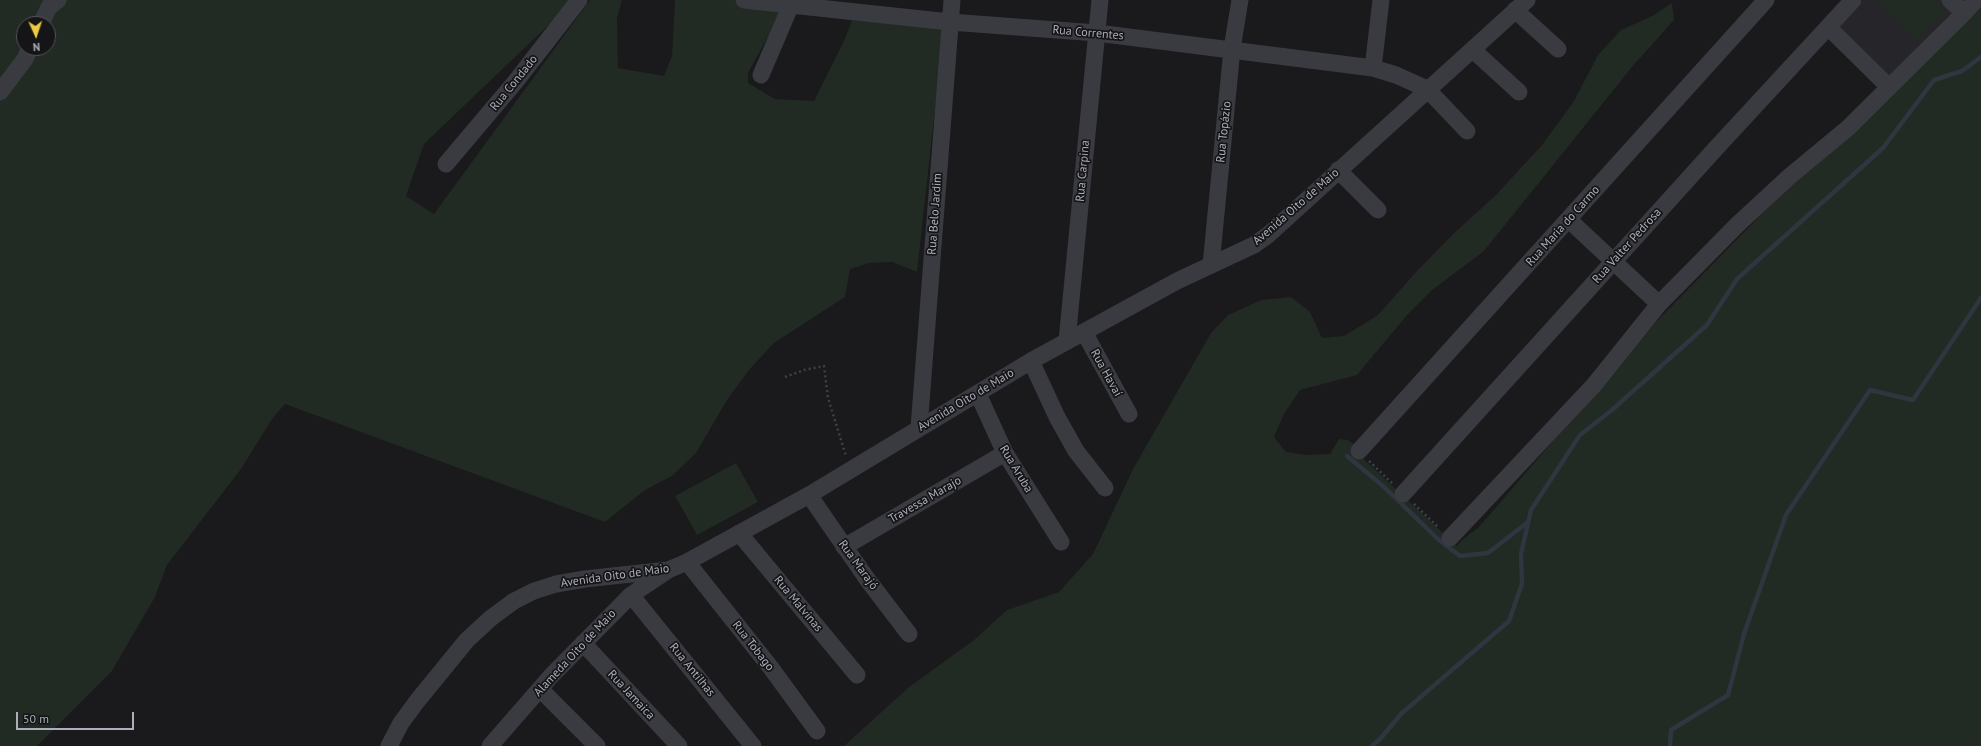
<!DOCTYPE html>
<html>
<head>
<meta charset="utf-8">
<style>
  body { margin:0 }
  #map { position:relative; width:1981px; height:746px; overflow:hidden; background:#1a191c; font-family:"PT Sans",sans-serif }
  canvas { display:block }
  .north { position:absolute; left:16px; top:16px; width:40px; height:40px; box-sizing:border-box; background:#151417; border:1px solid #515259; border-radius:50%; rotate:177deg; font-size:11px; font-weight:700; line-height:16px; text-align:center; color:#acafbb }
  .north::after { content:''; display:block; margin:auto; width:14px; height:18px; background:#efca3e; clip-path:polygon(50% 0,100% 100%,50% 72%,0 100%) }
  .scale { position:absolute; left:16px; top:712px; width:118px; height:18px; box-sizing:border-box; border:2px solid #acafbb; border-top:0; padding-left:5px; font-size:12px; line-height:14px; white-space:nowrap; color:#acafbb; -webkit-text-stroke:3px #151417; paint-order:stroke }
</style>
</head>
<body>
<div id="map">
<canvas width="1981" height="746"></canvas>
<div class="north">N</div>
<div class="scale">50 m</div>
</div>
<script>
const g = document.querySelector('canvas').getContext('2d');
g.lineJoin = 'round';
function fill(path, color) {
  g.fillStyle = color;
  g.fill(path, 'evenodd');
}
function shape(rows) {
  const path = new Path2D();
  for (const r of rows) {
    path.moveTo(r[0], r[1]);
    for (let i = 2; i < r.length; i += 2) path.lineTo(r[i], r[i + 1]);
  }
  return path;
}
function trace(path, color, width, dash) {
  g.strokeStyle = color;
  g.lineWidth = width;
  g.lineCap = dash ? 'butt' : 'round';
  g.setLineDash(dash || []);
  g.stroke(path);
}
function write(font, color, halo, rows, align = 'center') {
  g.font = font + ' "PT Sans",sans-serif';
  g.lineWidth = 3.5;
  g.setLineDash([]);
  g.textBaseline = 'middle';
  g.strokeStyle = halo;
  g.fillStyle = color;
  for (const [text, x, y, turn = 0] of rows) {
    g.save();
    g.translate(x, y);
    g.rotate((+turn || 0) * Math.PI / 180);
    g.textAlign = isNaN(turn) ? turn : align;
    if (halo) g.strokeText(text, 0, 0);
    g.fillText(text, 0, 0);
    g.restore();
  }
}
fill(shape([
  [1863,0,1944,0,1955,10,1887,79,1835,29]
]), '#262529');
fill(shape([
  [0,0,570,0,557,17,424,144,406,196,434,214,590,0,622,0,617,18,618,68,664,76,672,56,675,0,788,0,748,73,748,83,775,99,814,101,844,41,852,20,944,28,917,272,892,262,869,263,850,269,845,297,774,343,749,370,727,400,696,453,672,476,645,490,605,522,285,404,272,419,241,469,167,565,155,597,112,671,37,746,0,746],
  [24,24,48,24,48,48,24,48],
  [1875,0,1934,0,1945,11,1915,41],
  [1672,3,1674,20,1632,67,1484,251,1432,290,1408,314,1357,375,1300,390,1284,414,1274,437,1286,452,1308,455,1330,454,1339,439,1348,440,1355,445,1354,450,1457,546,1462,540,1479,527,1653,325,1808,167,1981,7,1981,746,844,746,909,687,974,640,1007,610,1059,592,1093,554,1133,469,1211,333,1228,315,1261,300,1291,297,1310,312,1322,338,1344,336,1378,315,1417,271,1454,233,1496,195,1542,145,1574,101,1598,55,1621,30,1654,15],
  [736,463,758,502,697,535,675,496]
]), '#212a23');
trace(shape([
  [1347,456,1384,487,1439,540,1460,556,1488,553,1528,522],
  [1372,746,1380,739,1402,713,1509,621,1522,584,1521,554,1531,510,1580,435,1612,410,1707,325,1737,279,1883,148,1934,80,1962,71,1981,57],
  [1670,746,1671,730,1728,695,1744,634,1786,515,1870,390,1913,400,1981,298]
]), '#2f3640', 4.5);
trace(shape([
  [785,377,804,370,824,366,828,398,846,456],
  [1369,461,1392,483],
  [1414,504,1438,527]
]), '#404147', 2.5, [2, 3]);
trace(shape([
  [744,0,950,22,1097,33,1373,68,1396,75,1427,89,1467,131],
  [1950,0,1964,13,1976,0],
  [1515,10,1558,49],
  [41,24,49,7,58,0],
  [1828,27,1889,87],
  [1473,50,1519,92],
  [1373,68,1381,0],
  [761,75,793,0],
  [0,92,25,59,30,48],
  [446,164,516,81,579,0],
  [1338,170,1378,210],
  [1569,220,1659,304],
  [1211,265,1232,49,1240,0],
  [1084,332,1129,414],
  [1067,341,1100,0],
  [1031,361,1057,417,1076,451,1105,488],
  [978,394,1005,453,1061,542],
  [919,428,952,0],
  [1359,451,1766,0],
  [1403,494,1718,146,1853,0],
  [809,495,867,579,909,634],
  [739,533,857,675],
  [1450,538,1594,385,1659,304,1737,225,1790,176,1848,128,1964,13],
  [844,547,1005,453],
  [687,562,771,668,817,731],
  [631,595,753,746],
  [583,643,679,746],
  [540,689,597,746],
  [389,746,401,723,418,700,467,640,491,618,514,601,534,591,556,584,585,579,668,570,687,562,809,495,1031,361,1177,281,1254,245,1268,235,1527,0],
  [490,746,551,676,631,595,667,571]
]), '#3a3b40', 17);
write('12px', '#acafbb', '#151417', [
  ["Rua Correntes",1088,33,5],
  ["Rua Condado",514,83,-51],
  ["Rua Topázio",1224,132,-84],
  ["Rua Carpina",1083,171,-85],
  ["Avenida Oito de Maio",1296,207,-41],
  ["Rua Belo Jardim",935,214,-86],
  ["Rua Maria do Carmo",1563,226,-48],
  ["Rua Valter Pedrosa",1627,246,-48],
  ["Rua Havaí",1106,373,61],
  ["Avenida Oito de Maio",966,400,-31],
  ["Rua Aruba",1016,469,59],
  ["Travessa Marajo",925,500,-30],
  ["Rua Marajó",858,565,54],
  ["Avenida Oito de Maio",615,576,-8],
  ["Rua Malvinas",798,604,50],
  ["Rua Tobago",753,646,52],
  ["Alameda Oito de Maio",575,653,-47],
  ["Rua Antilhas",692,670,51],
  ["Rua Jamaica",631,695,47]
]);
</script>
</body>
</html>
